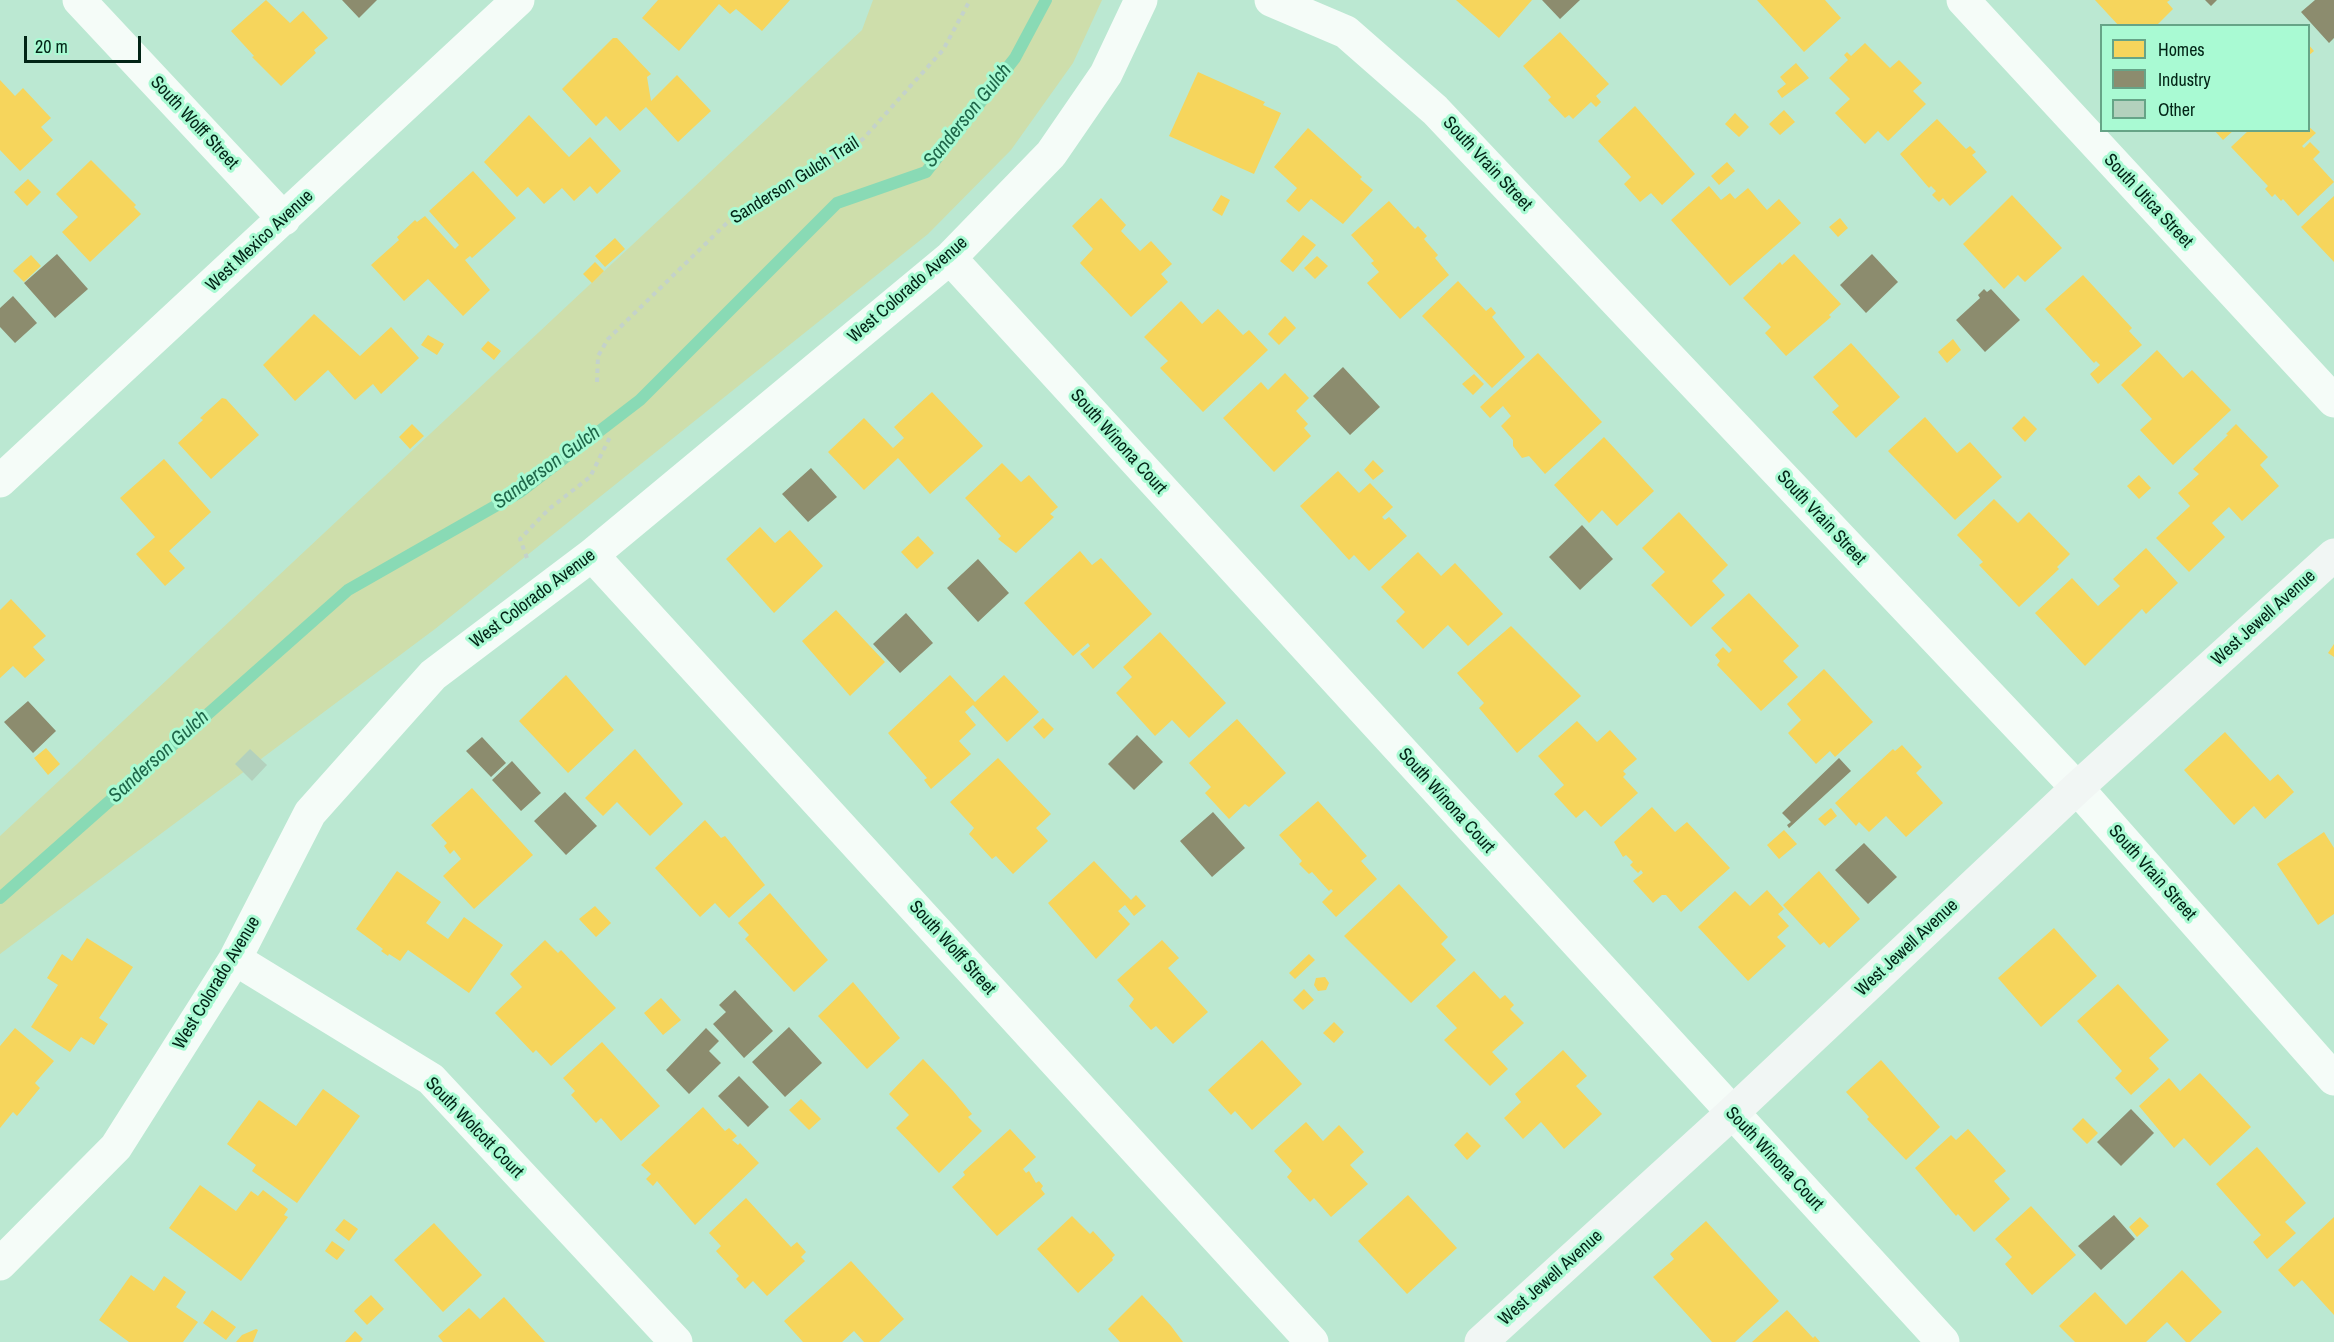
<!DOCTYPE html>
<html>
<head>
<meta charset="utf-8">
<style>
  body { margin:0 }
  #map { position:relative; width:2334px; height:1342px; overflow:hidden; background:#bbe8d2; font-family:"Archivo Narrow",sans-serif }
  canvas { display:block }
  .legend { position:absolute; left:2100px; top:24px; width:210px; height:108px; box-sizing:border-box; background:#a9fad3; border:2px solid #66a487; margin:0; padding:8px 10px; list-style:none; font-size:18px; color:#022416 }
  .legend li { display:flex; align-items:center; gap:12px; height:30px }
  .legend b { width:30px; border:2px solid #66a487 }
  .scale { position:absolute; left:24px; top:36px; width:117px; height:27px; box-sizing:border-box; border:3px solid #022416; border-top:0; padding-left:8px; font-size:18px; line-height:21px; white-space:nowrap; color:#022416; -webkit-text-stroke:4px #a9fad3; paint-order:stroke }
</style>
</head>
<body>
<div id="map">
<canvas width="2334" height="1342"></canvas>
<ul class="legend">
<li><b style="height:16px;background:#f6d55c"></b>Homes</li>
<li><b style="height:16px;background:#8c8c6e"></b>Industry</li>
<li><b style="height:16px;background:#b3d1bd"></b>Other</li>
</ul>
<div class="scale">20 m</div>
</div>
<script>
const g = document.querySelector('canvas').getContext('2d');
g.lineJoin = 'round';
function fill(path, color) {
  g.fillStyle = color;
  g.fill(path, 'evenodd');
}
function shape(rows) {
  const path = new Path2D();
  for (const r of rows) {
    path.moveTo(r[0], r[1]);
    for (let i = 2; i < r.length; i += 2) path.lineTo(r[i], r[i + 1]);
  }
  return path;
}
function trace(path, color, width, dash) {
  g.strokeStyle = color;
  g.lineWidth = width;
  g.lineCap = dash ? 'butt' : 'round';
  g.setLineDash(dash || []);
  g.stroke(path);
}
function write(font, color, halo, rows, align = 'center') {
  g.font = font + ' "Archivo Narrow",sans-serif';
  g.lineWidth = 6;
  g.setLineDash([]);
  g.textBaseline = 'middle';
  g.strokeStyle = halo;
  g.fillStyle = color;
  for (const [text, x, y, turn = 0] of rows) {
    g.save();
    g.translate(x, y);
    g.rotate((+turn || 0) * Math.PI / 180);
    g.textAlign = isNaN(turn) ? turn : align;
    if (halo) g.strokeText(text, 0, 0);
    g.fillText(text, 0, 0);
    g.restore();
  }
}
fill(shape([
  [873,0,1102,0,1073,63,1011,150,928,234,435,629,0,954,0,836,862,30]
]), '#cedeab');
fill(shape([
  [266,0,290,23,303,11,328,38,314,50,316,53,281,86,252,57,254,56,231,31],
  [658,0,790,0,762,31,736,9,730,14,719,4,679,51,642,18],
  [1456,0,1532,0,1499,38],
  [1757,0,1825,0,1841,18,1804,52],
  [2095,0,2170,0,2167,2,2173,9,2156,26,2119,26],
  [1560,32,1609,84,1596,96,1601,102,1596,107,1591,102,1573,119,1569,115,1565,118,1548,100,1551,97,1523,66],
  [613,38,617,38,651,74,647,77,651,101,677,75,711,111,678,142,646,107,620,131,606,116,596,126,562,89],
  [1865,43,1890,68,1899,60,1922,83,1913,91,1926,104,1888,141,1878,131,1865,144,1835,113,1850,99,1829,78,1848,60,1844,55,1847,52,1851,56],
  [2308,44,2314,51,2308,56],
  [1796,63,1809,78,1782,98,1777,91,1786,84,1780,77],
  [1198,72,1265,102,1263,105,1281,113,1254,174,1169,136],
  [0,80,15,96,23,88,51,118,41,127,53,140,20,171,0,150],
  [1635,106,1695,174,1662,205,1651,193,1640,202,1624,184,1631,177,1598,141],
  [1784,110,1795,122,1780,135,1769,124],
  [1735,113,1749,127,1739,137,1725,124],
  [529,115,569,157,590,137,621,171,597,194,590,186,574,201,562,188,544,204,528,187,517,197,484,162],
  [1937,119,1966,149,1970,146,1976,152,1972,155,1987,172,1950,206,1943,198,1939,202,1932,195,1936,191,1931,186,1929,188,1900,154],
  [2308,126,2316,133,2302,146,2304,148,2310,142,2320,152,2313,159,2334,182,2298,216,2283,199,2281,201,2275,194,2272,197,2265,189,2268,186,2231,147,2249,130,2308,130],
  [1308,128,1362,177,1360,179,1373,190,1343,224,1311,199,1299,212,1286,201,1297,188,1274,167],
  [2214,130,2234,130,2223,140],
  [91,160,136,205,134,207,141,214,90,262,62,232,78,217,56,194],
  [1727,162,1735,171,1719,185,1711,176],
  [473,171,516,218,472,258,470,256,465,260,490,290,463,316,428,279,404,301,371,265,399,240,397,237,415,220,417,222,425,216,455,249,459,245,429,211],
  [28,179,41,192,27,206,14,192],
  [1709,186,1721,200,1730,193,1735,199,1748,188,1767,210,1779,199,1801,223,1730,286,1671,220],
  [1221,195,1230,200,1222,216,1212,210],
  [2012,195,2062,248,2025,282,2018,275,2004,289,1963,244],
  [2334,196,2334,262,2301,227],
  [1101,198,1126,225,1121,231,1140,251,1151,241,1172,264,1161,274,1168,282,1131,317,1080,263,1093,249,1072,226],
  [1389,201,1415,229,1418,226,1427,236,1424,239,1438,255,1435,258,1449,275,1400,319,1367,283,1379,272,1371,263,1374,261,1351,235],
  [1840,218,1848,228,1838,237,1829,227],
  [1303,235,1316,245,1293,272,1280,261],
  [615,238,625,249,605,267,595,256],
  [1794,254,1841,304,1829,315,1831,317,1786,356,1765,333,1771,327,1743,298,1780,262,1782,265],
  [31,255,41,266,24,282,13,271],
  [1317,256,1328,266,1315,279,1304,268],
  [595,262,604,271,592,283,583,274],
  [2083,275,2132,328,2129,331,2142,345,2098,384,2090,374,2100,365,2096,361,2094,363,2045,309],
  [1458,281,1486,311,1491,307,1496,313,1492,317,1525,357,1492,388,1422,316],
  [1181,301,1202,324,1218,309,1243,335,1249,330,1268,350,1203,412,1160,368,1168,361,1144,337],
  [314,314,360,356,391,327,419,358,381,394,373,384,355,400,328,370,295,401,263,365],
  [1285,316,1296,328,1279,345,1268,334],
  [428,335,444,344,437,355,421,345],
  [1953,339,1961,350,1947,363,1938,352],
  [488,341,501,351,494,360,481,349],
  [1851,343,1900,397,1856,438,1832,412,1839,406,1813,377],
  [2157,350,2183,378,2192,370,2231,410,2173,465,2140,430,2152,419,2121,385],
  [1538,353,1602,422,1545,474,1529,456,1522,458,1513,446,1513,440,1501,426,1511,416,1503,406,1490,418,1480,407],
  [1285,373,1309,398,1296,411,1308,424,1304,428,1311,436,1274,472,1223,418,1261,382,1268,390],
  [1474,374,1484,384,1473,395,1462,384],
  [932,392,983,446,930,494,898,458,864,490,828,452,864,418,893,448,904,438,894,427],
  [222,398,226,399,259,435,211,479,178,443,203,420,200,418],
  [2024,416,2037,429,2025,442,2012,428],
  [1925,417,1957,453,1970,442,2002,477,1955,520,1888,451],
  [412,424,424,436,410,449,399,437],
  [2236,424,2268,457,2260,465,2279,486,2242,521,2229,507,2212,523,2225,537,2189,572,2156,538,2190,506,2178,493,2199,474,2193,469,2228,435,2226,434],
  [1604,437,1654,491,1617,526,1602,510,1589,523,1554,485],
  [164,459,211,512,169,551,185,568,165,586,136,554,155,537,120,498],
  [1373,460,1384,471,1373,480,1364,470],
  [1002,463,1021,482,1029,475,1058,507,1050,514,1054,517,1016,553,998,539,1001,536,965,498],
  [1338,471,1359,493,1370,483,1393,507,1382,517,1385,520,1389,517,1407,536,1369,571,1354,555,1349,560,1300,506],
  [2139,475,2151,488,2139,499,2127,486],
  [1994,499,2018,523,2029,512,2070,554,2057,567,2059,569,2019,607,1979,565,1983,562,1957,535],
  [1679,512,1728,565,1712,581,1725,595,1691,627,1651,585,1665,572,1642,548],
  [760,527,775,543,790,530,823,566,774,613,726,559],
  [918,536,934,553,917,569,901,552],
  [2146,548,2178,583,2146,614,2142,609,2085,666,2035,613,2072,578,2098,606,2120,586,2113,579],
  [1080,551,1092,565,1101,558,1152,614,1093,669,1080,654,1090,646,1088,643,1073,656,1024,603],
  [1418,552,1441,576,1455,563,1503,614,1468,646,1448,625,1423,649,1396,621,1405,612,1381,587],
  [1749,593,1799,646,1783,661,1798,677,1761,711,1717,665,1720,661,1715,655,1723,647,1729,653,1732,650,1711,628],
  [11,599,46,636,33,647,45,660,25,678,13,666,0,678,0,610],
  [836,610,885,662,850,696,802,641],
  [1511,626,1581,696,1517,753,1479,708,1484,703,1457,673],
  [1160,632,1226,703,1189,738,1172,720,1155,736,1116,693,1132,677,1123,667],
  [2334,644,2334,657,2328,653],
  [1824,669,1873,722,1835,757,1830,751,1816,764,1788,733,1801,720,1787,704],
  [566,675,614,730,568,773,519,721],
  [950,675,975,702,1004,675,1039,712,1007,742,973,705,965,712,976,725,959,741,971,754,931,789,924,780,927,778,888,733],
  [1043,718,1054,729,1044,739,1033,727],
  [1237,719,1286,773,1249,807,1245,804,1229,819,1205,793,1211,787,1189,763],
  [1577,721,1597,742,1610,730,1637,759,1623,771,1626,774,1623,777,1638,793,1601,827,1585,810,1576,818,1554,794,1564,785,1538,756],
  [2225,732,2270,781,2278,774,2294,792,2265,819,2254,806,2234,825,2184,770],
  [1902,745,1922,767,1916,773,1943,803,1906,837,1886,816,1869,832,1859,822,1856,826,1835,803,1893,749,1895,751],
  [46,748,60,764,48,775,34,758],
  [635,749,683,804,650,836,617,802,603,816,585,798],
  [998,758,1051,814,1036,828,1048,841,1013,874,996,856,992,859,969,834,974,828,950,802],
  [472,788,533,855,474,909,443,876,461,859,454,850,450,854,444,846,447,843,431,825],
  [1318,801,1367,856,1361,861,1377,879,1336,917,1322,902,1333,891,1331,889,1329,891,1312,872,1309,874,1299,864,1302,861,1279,835],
  [1652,807,1675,832,1687,822,1730,868,1681,912,1666,895,1662,895,1653,903,1633,881,1643,873,1641,870,1638,873,1630,865,1633,862,1626,855,1623,857,1614,842],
  [1831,808,1837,816,1825,826,1818,819],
  [705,820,721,838,725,836,765,885,729,918,715,903,700,917,655,868],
  [1784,830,1797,844,1779,859,1767,845],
  [2324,832,2334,848,2334,914,2318,925,2277,864],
  [1094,861,1131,900,1136,895,1146,906,1134,916,1125,905,1118,911,1130,924,1096,959,1048,903],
  [397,871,441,902,426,923,448,939,464,917,503,945,469,993,408,950,400,961,389,954,388,956,381,951,383,949,356,929],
  [1819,871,1860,919,1829,948,1824,942,1820,945,1783,905],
  [1399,884,1448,937,1441,944,1456,960,1411,1003,1344,936],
  [1767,890,1784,909,1778,914,1789,926,1777,937,1786,946,1748,981,1698,927,1735,891,1750,906],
  [770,893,828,960,794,992,745,939,749,935,738,923],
  [595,906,611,923,596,937,579,919],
  [2054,928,2097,976,2041,1027,1998,978],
  [87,938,133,967,99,1018,108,1024,94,1045,81,1037,70,1052,31,1027,58,985,47,978,62,954,72,961],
  [545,940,558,953,561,950,616,1008,551,1066,536,1050,533,1053,495,1013,522,987,510,974],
  [1162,940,1179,958,1168,968,1208,1012,1173,1044,1156,1026,1151,1030,1129,1006,1134,999,1117,980],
  [1309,954,1315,960,1295,979,1289,973],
  [1474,971,1500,999,1505,995,1514,1005,1510,1009,1524,1023,1492,1052,1508,1069,1490,1086,1444,1040,1457,1028,1436,1006],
  [1325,977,1329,983,1326,990,1318,991,1314,985,1316,978],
  [853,982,900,1038,867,1069,818,1016],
  [2118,984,2169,1040,2149,1058,2159,1069,2131,1095,2115,1078,2122,1071,2077,1021],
  [1304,989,1314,1000,1303,1010,1293,1000],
  [661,998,681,1020,663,1035,644,1013],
  [1334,1022,1344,1032,1334,1043,1323,1033],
  [15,1028,54,1061,35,1083,40,1088,17,1116,13,1112,0,1128,0,1046],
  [1262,1040,1302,1084,1252,1130,1235,1111,1231,1115,1208,1090],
  [602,1042,660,1106,621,1141,601,1118,596,1123,571,1095,575,1091,563,1078],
  [1563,1050,1587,1076,1576,1086,1602,1114,1564,1149,1541,1122,1523,1139,1504,1118,1521,1102,1515,1094],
  [923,1059,953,1091,972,1114,968,1117,982,1131,939,1173,896,1128,909,1115,889,1094],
  [1881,1060,1940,1127,1906,1160,1867,1119,1869,1117,1846,1092],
  [2200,1073,2251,1127,2210,1166,2184,1138,2174,1148,2139,1106,2169,1078,2180,1091],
  [323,1089,360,1116,297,1203,252,1171,256,1165,227,1144,259,1100,296,1126],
  [801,1099,821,1119,809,1130,789,1110],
  [703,1107,725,1131,729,1128,737,1136,732,1140,738,1145,740,1143,759,1163,695,1225,657,1181,653,1186,646,1179,651,1174,641,1165],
  [2083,1118,2098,1133,2087,1144,2072,1129],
  [1306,1122,1323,1141,1339,1125,1364,1152,1350,1165,1368,1184,1331,1217,1314,1198,1310,1202,1287,1177,1292,1171,1274,1151],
  [1010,1129,1036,1157,1023,1169,1026,1173,1029,1171,1036,1183,1039,1181,1043,1186,1041,1189,1045,1194,997,1236,952,1187,965,1175,963,1172],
  [1968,1129,2006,1171,1994,1181,2010,1199,1974,1232,1958,1214,1956,1216,1915,1168,1951,1135,1956,1140],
  [1467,1132,1481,1146,1467,1160,1454,1145],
  [2257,1147,2306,1203,2285,1222,2296,1233,2267,1259,2253,1242,2261,1235,2216,1184],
  [200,1185,236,1211,251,1191,258,1196,263,1190,288,1209,284,1215,288,1217,241,1281,169,1228],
  [1408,1195,1457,1248,1407,1294,1358,1241],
  [746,1198,791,1247,797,1242,806,1252,801,1257,805,1261,767,1296,753,1281,745,1289,736,1279,739,1276,716,1251,721,1246,709,1233],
  [2031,1206,2076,1255,2032,1295,2005,1264,2012,1257,1995,1239],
  [1072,1216,1090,1234,1093,1231,1115,1255,1112,1258,1113,1260,1078,1293,1037,1249],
  [2140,1217,2149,1226,2137,1237,2129,1227],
  [2334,1217,2334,1315,2302,1280,2294,1287,2278,1270],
  [344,1219,358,1229,349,1241,335,1230],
  [1706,1221,1779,1301,1735,1342,1712,1342,1653,1277,1674,1259,1670,1254],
  [434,1223,482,1275,443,1312,394,1260],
  [332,1241,345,1250,337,1260,325,1251],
  [851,1261,904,1319,879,1342,864,1342,854,1331,842,1342,803,1342,784,1321],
  [2182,1270,2222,1312,2190,1342,2186,1342,2167,1322,2146,1342,2075,1342,2059,1326,2095,1292,2126,1325],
  [131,1275,154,1291,164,1276,186,1292,176,1307,198,1322,183,1342,129,1342,99,1320],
  [371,1295,384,1309,367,1325,354,1311],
  [1142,1295,1171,1326,1183,1342,1120,1342,1108,1329],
  [504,1297,545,1342,443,1342,438,1336,469,1308,480,1319],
  [212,1310,236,1327,226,1340,203,1323],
  [1787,1310,1813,1338,1815,1336,1820,1342,1752,1342],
  [256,1329,258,1330,253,1342,236,1342,242,1335],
  [355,1331,363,1339,360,1342,345,1342]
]), '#f6d55c');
fill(shape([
  [342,0,377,0,359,18],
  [1542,0,1580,0,1560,19],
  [2205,0,2217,0,2211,6],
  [2315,0,2334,0,2334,38,2329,43,2301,12],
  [57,254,88,289,55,318,24,283],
  [1872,254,1898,282,1866,313,1840,285],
  [1984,289,1987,292,1991,289,2020,320,1985,352,1956,320,1980,298,1978,295],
  [13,296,37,323,15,343,0,327,0,308],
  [1343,367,1380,407,1350,435,1313,396],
  [811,468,837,497,808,522,782,494],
  [1582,525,1613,559,1580,590,1549,557],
  [978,559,1009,593,978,622,947,588],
  [906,613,933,643,900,673,873,644],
  [28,701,56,731,33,753,4,722],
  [1137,735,1163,762,1134,790,1108,764],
  [482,737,506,763,491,777,466,751],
  [1839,758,1851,771,1789,828,1787,825,1791,822,1782,813],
  [512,761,541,793,521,811,492,780],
  [565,792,597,826,566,855,534,821],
  [1213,812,1245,848,1212,877,1180,841],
  [1864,843,1897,877,1868,904,1835,870],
  [735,990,773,1031,744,1058,713,1024,726,1012,719,1005],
  [789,1027,822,1063,785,1097,752,1062],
  [706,1028,719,1041,709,1051,721,1063,689,1094,666,1070],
  [739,1076,769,1107,748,1127,718,1096],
  [2131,1109,2154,1133,2121,1166,2097,1142],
  [2114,1215,2135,1239,2101,1270,2078,1246]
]), '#8c8c6e');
trace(shape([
  [0,898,348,590,520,492,640,400,837,203,926,172,1015,58,1046,0]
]), '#89dab5', 12);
fill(shape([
  [250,749,267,765,252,781,235,764]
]), '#b3d1bd');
trace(shape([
  [597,382,598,356,608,339,731,219,863,139,943,50,970,0],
  [527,558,520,539,549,509,590,477,610,437]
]), '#c4d2cb', 4, [4.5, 4.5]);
trace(shape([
  [79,0,284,219],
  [1271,0,1346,32,1435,110,2077,788,2334,1079],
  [1963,0,2334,401],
  [950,258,1943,1342],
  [0,481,518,0],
  [592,555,1312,1342],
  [235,959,431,1079,676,1342],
  [0,1264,116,1147,235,959,310,813,433,675,592,555,950,258,1051,154,1106,74,1141,0]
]), '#f5fcf8', 33);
trace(shape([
  [1481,1342,1731,1114,2077,788,2334,555]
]), '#f1f6f4', 33);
write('18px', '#022416', '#a9fad3', [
  ["South Wolff Street",194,123,47],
  ["South Vrain Street",1487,164,47],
  ["Sanderson Gulch Trail",795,181,-32],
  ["South Utica Street",2148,201,47],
  ["West Mexico Avenue",260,241,-43],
  ["West Colorado Avenue",908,290,-41],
  ["South Winona Court",1118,442,48],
  ["South Vrain Street",1821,518,47],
  ["West Colorado Avenue",533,599,-37],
  ["West Jewell Avenue",2264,618,-42],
  ["South Winona Court",1446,801,48],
  ["South Vrain Street",2152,873,48],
  ["South Wolff Street",952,948,48],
  ["West Jewell Avenue",1907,948,-43],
  ["West Colorado Avenue",217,983,-59],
  ["South Wolcott Court",474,1128,46],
  ["South Winona Court",1774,1159,47],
  ["West Jewell Avenue",1551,1278,-42]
]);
write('italic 20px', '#1e6649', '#a9fad3', [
  ["Sanderson Gulch",968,116,-51],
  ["Sanderson Gulch",547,468,-36],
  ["Sanderson Gulch",159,757,-42]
]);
</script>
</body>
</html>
